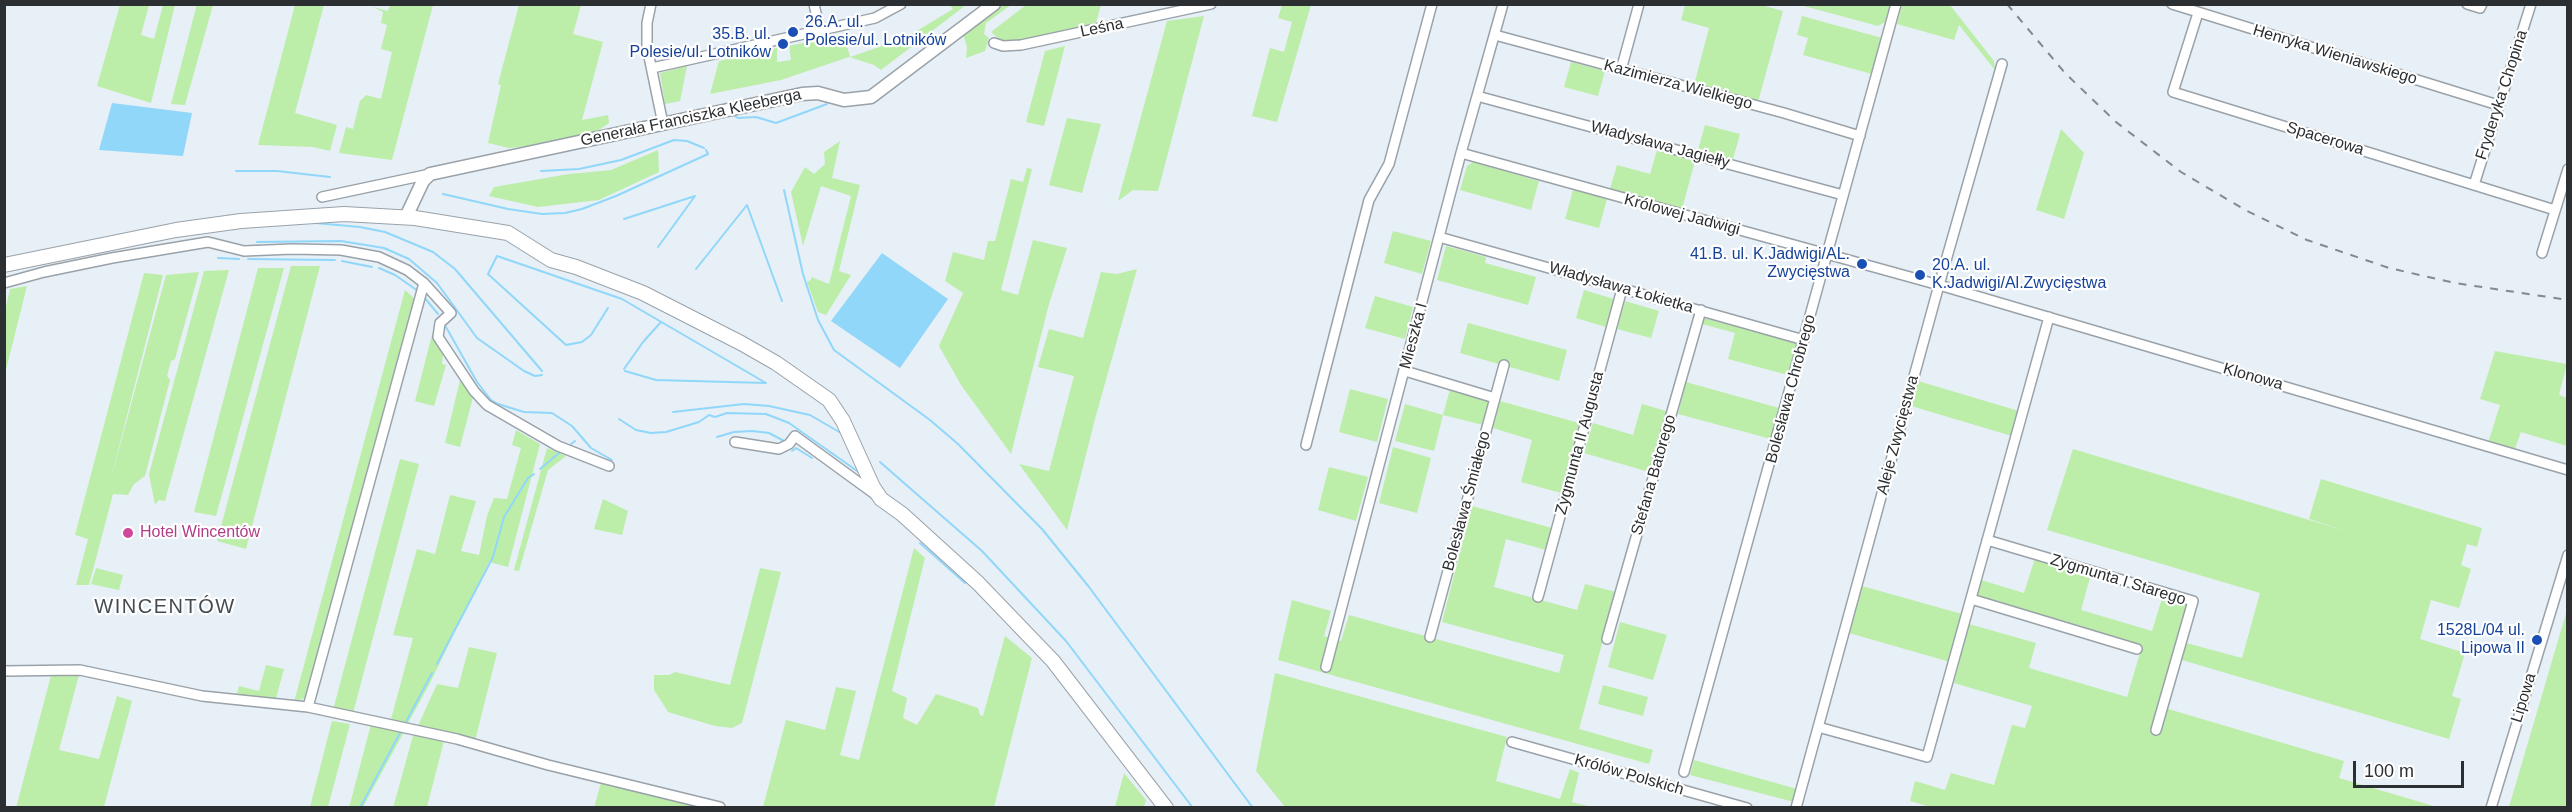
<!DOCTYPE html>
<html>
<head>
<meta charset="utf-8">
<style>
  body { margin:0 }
  #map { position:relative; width:2572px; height:812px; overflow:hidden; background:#e7eff7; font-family:Arial,sans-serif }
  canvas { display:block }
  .frame { position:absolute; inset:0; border:6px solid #2c2f32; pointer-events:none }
  .scale { position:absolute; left:2353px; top:761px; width:111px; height:27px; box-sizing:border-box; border:3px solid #2c2f32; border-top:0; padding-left:8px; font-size:18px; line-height:21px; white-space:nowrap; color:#2c2f32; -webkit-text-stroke:4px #fff; paint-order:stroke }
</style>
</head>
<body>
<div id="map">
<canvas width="2572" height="812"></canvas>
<div class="frame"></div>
<div class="scale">100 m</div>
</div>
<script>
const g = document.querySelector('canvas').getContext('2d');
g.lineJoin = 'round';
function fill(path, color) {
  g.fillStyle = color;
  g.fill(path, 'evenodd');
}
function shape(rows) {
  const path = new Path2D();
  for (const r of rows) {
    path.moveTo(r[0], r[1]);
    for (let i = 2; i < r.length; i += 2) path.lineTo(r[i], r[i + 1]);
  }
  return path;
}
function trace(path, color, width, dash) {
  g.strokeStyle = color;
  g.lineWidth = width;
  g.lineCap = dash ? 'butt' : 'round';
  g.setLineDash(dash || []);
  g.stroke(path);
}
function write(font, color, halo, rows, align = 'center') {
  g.font = font + ' Arial,sans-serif';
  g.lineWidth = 4.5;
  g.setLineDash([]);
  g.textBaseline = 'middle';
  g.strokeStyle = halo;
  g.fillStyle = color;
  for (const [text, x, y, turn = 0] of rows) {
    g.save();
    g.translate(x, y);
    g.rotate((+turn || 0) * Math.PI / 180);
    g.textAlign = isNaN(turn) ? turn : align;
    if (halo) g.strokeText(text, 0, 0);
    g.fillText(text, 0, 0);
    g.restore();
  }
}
fill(shape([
  [197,4,213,5,185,105,171,104],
  [120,5,149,5,141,35,154,39,163,5,175,5,151,103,97,86],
  [295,5,324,5,295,113,337,125,330,151,313,147,258,145],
  [390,5,433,5,392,160,339,153,346,127,353,129,360,101,366,95,381,99,392,52,381,49,387,25,381,23,383,12,373,7,388,11],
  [519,5,581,5,573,34,603,42,582,120,608,115,609,123,596,132,528,146,509,148,488,143,501,85,498,84],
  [950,5,966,5,881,70,874,65,849,57,781,80,710,94,719,61,777,48,777,62,791,60,789,46,844,34,850,57,905,38,953,9],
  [1001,5,1011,5,986,23,984,34,989,38,985,51,966,58,967,47,963,34],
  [1026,5,1101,5,1095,26,1010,42,1000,40,991,32],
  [1282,5,1311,5,1277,122,1252,116,1270,48,1284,52,1292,22,1278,18],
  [1685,5,1761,5,1783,11,1758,102,1694,85,1709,28,1681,20],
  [1800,5,1890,5,1885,22,1878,26],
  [1902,5,1950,5,1994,61,1995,70,1959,25,1954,40,1897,24],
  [1204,16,1158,191,1133,190,1118,201,1167,21],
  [1802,16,1882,38,1872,74,1803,55,1808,38,1797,35],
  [1065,46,1044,126,1026,122,1045,51],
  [1571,62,1605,71,1598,96,1564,87],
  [687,66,680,101,665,104,660,73],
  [1067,118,1101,124,1082,193,1049,185],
  [1705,125,1740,134,1733,159,1698,150],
  [2061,129,2084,153,2064,219,2036,210],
  [840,141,832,178,860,185,839,271,851,275,826,315,818,312,807,282,811,280,811,277,829,284,851,196,821,186,803,246,791,192,805,167,814,174,825,164,824,152],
  [658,150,659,172,599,200,538,207,489,196,494,187,569,174,611,170],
  [1657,150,1695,161,1682,209,1610,189,1617,165,1650,174],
  [1473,162,1539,181,1531,210,1460,190,1467,166],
  [1027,168,1032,169,1001,290,1018,295,1033,240,1067,248,1049,304,1011,454,961,385,939,346,963,293,945,281,953,252,984,260,988,241,995,241,1011,179,1023,182],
  [1573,190,1607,199,1599,228,1565,219],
  [1393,231,1431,241,1422,274,1384,263],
  [1446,246,1486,257,1485,263,1536,277,1528,305,1437,280],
  [291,266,320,266,246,549,217,541],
  [258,268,284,268,216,516,194,512],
  [1137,269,1095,419,1067,530,1019,464,1049,471,1074,376,1038,367,1049,329,1083,338,1101,272,1117,274],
  [229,270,165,501,159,500,155,505,149,474,204,271],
  [199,272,175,359,171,361,167,376,170,380,145,476,134,484,128,495,113,494,89,585,76,585,88,539,75,535,144,273,163,275,109,486,166,275],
  [27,286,5,374,5,311,10,289],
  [405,290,416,300,308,697,294,702],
  [1584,290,1614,299,1606,327,1576,318],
  [1375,296,1413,307,1405,339,1365,328],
  [1625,301,1659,311,1651,338,1617,329],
  [1704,318,1797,343,1788,375,1728,359,1735,333,1702,324],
  [1468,323,1567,350,1559,381,1460,353],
  [433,331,443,355,442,364,446,365,434,406,415,401],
  [2495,351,2567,364,2559,395,2567,398,2567,446,2521,432,2514,451,2488,443,2500,405,2480,399],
  [460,380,473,397,460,447,445,443],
  [1918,381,2019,411,2012,436,1911,406],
  [1686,382,1779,408,1771,439,1678,414],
  [1350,389,1388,399,1377,442,1339,432],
  [1450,389,1489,400,1483,425,1443,415,1434,451,1395,441,1405,404,1443,415],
  [1500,401,1579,423,1561,493,1521,482,1532,440,1493,428],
  [1642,404,1666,411,1649,472,1584,453,1593,423,1633,435],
  [516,430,540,444,508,567,489,562,430,683,407,725,390,723,413,638,393,635,417,549,435,554,450,495,476,501,461,551,479,555,487,516,494,498,507,499,521,448,512,445],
  [1393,447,1431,458,1417,513,1379,503],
  [547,448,566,456,548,470,519,571,514,570],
  [2073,449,2346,531,2309,519,2321,479,2482,528,2477,547,2467,544,2461,565,2471,569,2459,608,2431,600,2420,639,2465,653,2452,696,2461,699,2449,739,2182,660,2186,643,2242,658,2260,593,2047,530],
  [400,459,419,464,353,713,333,710],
  [1329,467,1368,477,1356,521,1318,510],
  [603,499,628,511,622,535,594,529],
  [1472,506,1552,528,1546,550,1506,539,1494,587,1577,610,1585,584,1616,592,1579,729,1653,750,1649,764,1278,660,1292,600,1331,611,1324,636,1341,641,1349,615,1559,673,1564,655,1442,622],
  [914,548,925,558,892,691,907,698,903,718,917,725,936,694,978,708,980,715,983,716,1005,636,1032,658,994,807,763,807,786,720,825,730,836,687,856,691,840,755,859,760],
  [2035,558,2091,574,2081,610,2152,631,2163,595,2187,602,2158,706,2344,761,2339,778,2437,807,1934,808,1910,801,1915,781,1945,790,1951,773,1994,785,2012,725,2025,728,2032,706,1954,683,1969,624,2036,643,2029,668,2127,697,2142,646,2005,606,1979,597,1977,594,1981,580,2024,593],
  [96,568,123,575,119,590,91,584],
  [760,568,781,572,742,723,732,728,715,726,668,712,654,690,654,675,669,675,675,672,730,685],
  [1862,586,1962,614,1950,662,1849,633],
  [2567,610,2567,807,2509,807],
  [1620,622,1667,635,1653,680,1608,667],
  [469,647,497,653,475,741,417,728,437,684,458,688],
  [266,665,284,669,275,702,236,698,239,686,259,691],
  [52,672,79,675,59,750,99,759,117,696,132,701,104,807,16,808],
  [1275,673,1507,737,1496,781,1560,799,1570,769,1579,773,1572,802,1592,807,1285,807,1256,771],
  [1603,685,1648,697,1643,716,1598,704],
  [332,721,350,724,328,807,310,807],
  [371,724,405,730,363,807,349,808],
  [414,732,445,737,427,807,393,808],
  [1694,760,1797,789,1794,802,1690,775],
  [1124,773,1146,800,1144,807,1115,807],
  [602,779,712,808,594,808]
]), '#bceeaa');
fill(shape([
  [112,103,192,113,183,156,99,150],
  [882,253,948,299,900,368,831,321]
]), '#90d7fa');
trace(shape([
  [731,114,738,118,756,117,776,123,827,104],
  [236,171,277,171,330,177],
  [541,171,579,169,621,160,674,140,687,141,704,148],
  [784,190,803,274,818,320,834,350,930,420,958,444,1042,529,1089,587,1253,808],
  [443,194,508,209,542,214,565,213,582,209,616,196,708,154,706,150],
  [624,219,695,196,658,247],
  [315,223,360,227,385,232,433,252,455,269,542,371],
  [257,242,341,241,384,248,409,259,437,283,477,338,524,371,535,376,542,375],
  [218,258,239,259],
  [248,259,335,260],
  [342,261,372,267],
  [379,268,395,275,418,291],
  [696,269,747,205,782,301],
  [424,297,438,314],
  [608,308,591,335,582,342,566,345,488,274,497,256,622,299,766,383],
  [446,327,477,382,491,400,498,404,524,412,552,413,572,426,591,448,612,460],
  [624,369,643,342,661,322],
  [625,371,656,380,766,383],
  [673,412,744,404,769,406,810,415,841,433],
  [619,419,636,430,651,433,666,432,699,422,709,415,715,417,727,413,766,414,789,423,860,473],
  [717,437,734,432,752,431,769,433,784,441],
  [571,444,575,441],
  [792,451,796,448,812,458],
  [880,462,982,551,1066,641,1193,808],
  [540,469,559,453],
  [920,543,965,583],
  [437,664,493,557,504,517,528,478,534,474],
  [406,722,432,673],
  [360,808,401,731]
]), '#90d7fa', 2);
const minor = shape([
  [651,4,647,23,647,47,663,124],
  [814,4,820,31],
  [2172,4,2498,105],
  [2467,4,2480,8,2482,4],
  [2198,13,2173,92,2555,210],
  [1495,35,1784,113,1860,136],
  [994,43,1003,46,1021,45,1211,4],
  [652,68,875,18,901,4],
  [1621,70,1639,4],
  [1477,96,1843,195],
  [1461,153,1939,285,2568,470],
  [2474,185,2531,4],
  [322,197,430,174],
  [1439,237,1804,340],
  [2542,253,2568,169],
  [4,283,44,272,112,258,208,242,244,251,292,249,341,250,379,257,407,270,424,283,451,313,440,323,438,337,474,391,487,405,558,446,609,466],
  [1405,371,1495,398],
  [735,442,779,449,789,444,795,436,876,495],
  [1306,445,1369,200,1389,164,1432,4],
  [1987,540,2193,601,2156,730],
  [1538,597,1622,289],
  [1971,599,2137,649],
  [1430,637,1504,365],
  [1607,639,1701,310],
  [1326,667,1461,153,1503,4],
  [4,671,80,670,202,696,308,707,457,739,548,765,720,807],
  [308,707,424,283],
  [1818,727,1927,757,2049,317],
  [1512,742,1747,808],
  [1684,772,1896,4],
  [1796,808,1939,285,2002,64],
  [2491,808,2568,555]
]);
const major = shape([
  [406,217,423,181,430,174,802,94,818,93,844,100,871,97,994,4]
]);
const highway = shape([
  [4,265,176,230,241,221,344,214,415,218,508,233,551,260,576,267,643,293,741,343,776,363,829,400,843,421,873,487,881,499,902,514,978,583,1053,661,1166,808]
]);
trace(minor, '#9aa2a9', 12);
trace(major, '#9aa2a9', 15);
trace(highway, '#9aa2a9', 16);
trace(minor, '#fff', 9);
trace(major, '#fff', 12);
trace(highway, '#fff', 14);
trace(shape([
  [2007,4,2065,73,2116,122,2181,172,2247,211,2307,240,2389,268,2455,283,2568,300]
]), '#84898e', 2, [8, 8]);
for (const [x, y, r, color] of [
  [793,32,6,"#1a4fb4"],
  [783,44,6,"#1a4fb4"],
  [1862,264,6,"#1a4fb4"],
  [1920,275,6,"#1a4fb4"],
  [128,533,6,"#d1479c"],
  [2537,640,6,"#1a4fb4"]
]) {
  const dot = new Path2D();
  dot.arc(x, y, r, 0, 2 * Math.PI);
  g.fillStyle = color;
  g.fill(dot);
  trace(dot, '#fff', 2);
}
write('16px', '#164399', '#fff', [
  ["26.A. ul.",805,23,"left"],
  ["Polesie/ul. Lotników",805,41,"left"],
  ["35.B. ul.",771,35],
  ["Polesie/ul. Lotników",771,53],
  ["41.B. ul. K.Jadwigi/AL.",1850,255],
  ["Zwycięstwa",1850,273],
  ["20.A. ul.",1932,266,"left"],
  ["K.Jadwigi/Al.Zwycięstwa",1932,284,"left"],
  ["1528L/04 ul.",2525,631],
  ["Lipowa II",2525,649]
], 'right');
write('16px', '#2c2f32', '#fff', [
  ["Leśna",1102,28,-12],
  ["Henryka Wieniawskiego",2335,55,17],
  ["Kazimierza Wielkiego",1678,85,15],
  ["Fryderyka Chopina",2502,95,-72],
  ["Generała Franciszka Kleeberga",691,118,-12],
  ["Spacerowa",2325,139,17],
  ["Władysława Jagiełły",1660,145,15],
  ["Królowej Jadwigi",1682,215,15],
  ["Władysława Łokietka",1621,288,16],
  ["Mieszka I",1414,336,-75],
  ["Klonowa",2253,377,16],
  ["Bolesława Chrobrego",1791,389,-75],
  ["Aleje Zwycięstwa",1898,435,-75],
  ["Zygmunta II Augusta",1580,443,-75],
  ["Stefana Batorego",1654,475,-74],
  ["Bolesława Śmiałego",1467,501,-75],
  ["Zygmunta I Starego",2118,580,17],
  ["Lipowa",2524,698,-73],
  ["Królów Polskich",1629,775,16]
]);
write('16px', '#b23c85', '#fff', [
  ["Hotel Wincentów",140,533]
], 'left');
g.letterSpacing = '1.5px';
write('20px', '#444c52', '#fff', [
  ["WINCENTÓW",165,607]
]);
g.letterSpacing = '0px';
</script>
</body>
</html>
